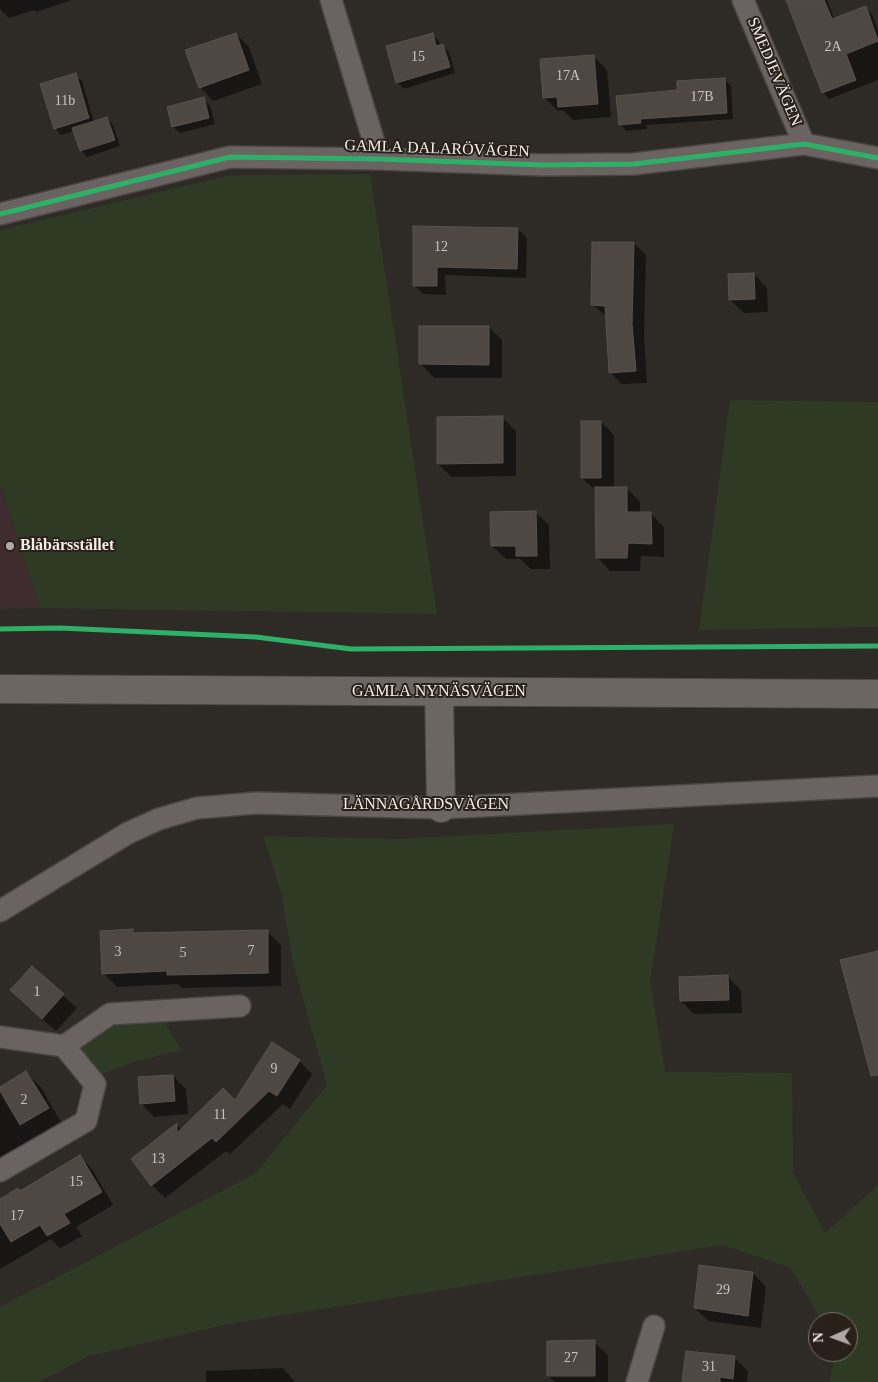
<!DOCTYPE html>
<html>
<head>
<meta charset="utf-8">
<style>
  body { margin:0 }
  #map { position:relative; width:878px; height:1382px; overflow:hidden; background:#2e2a26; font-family:"Times New Roman",serif }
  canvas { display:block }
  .north { position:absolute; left:808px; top:1312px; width:50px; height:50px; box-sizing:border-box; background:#282019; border:1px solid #7a726c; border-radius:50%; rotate:268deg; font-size:14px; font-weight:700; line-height:20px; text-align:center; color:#f4eee9 }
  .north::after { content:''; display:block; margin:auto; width:18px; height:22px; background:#afa9a5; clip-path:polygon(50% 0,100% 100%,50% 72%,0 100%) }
</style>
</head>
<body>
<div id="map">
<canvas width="878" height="1382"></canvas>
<div class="north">N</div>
</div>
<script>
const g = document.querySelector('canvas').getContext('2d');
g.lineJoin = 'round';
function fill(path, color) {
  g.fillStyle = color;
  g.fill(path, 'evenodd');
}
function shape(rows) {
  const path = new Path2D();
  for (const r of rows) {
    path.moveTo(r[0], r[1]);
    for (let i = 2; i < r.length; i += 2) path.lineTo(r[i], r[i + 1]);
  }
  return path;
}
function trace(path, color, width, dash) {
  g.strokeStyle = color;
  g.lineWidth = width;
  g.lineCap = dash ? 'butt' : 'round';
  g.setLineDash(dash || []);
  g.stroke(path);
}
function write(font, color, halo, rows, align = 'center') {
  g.font = font + ' "Times New Roman",serif';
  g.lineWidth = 4;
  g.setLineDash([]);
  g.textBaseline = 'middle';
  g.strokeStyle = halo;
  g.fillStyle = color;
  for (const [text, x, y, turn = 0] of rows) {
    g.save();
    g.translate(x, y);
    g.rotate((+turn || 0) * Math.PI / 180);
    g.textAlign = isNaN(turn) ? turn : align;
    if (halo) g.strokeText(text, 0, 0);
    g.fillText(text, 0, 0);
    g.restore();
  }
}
fill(shape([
  [0,484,40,608,0,609]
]), '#3e2c2f');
fill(shape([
  [370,174,437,614,40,608,0,484,0,230,231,175],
  [730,400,878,402,878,627,699,630],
  [674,824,650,982,665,1072,792,1073,793,1173,825,1233,878,1185,878,1382,830,1382,835,1352,848,1352,848,1322,822,1322,791,1268,722,1245,229,1324,89,1356,39,1382,0,1382,0,1307,256,1173,327,1085,293,962,281,892,263,836,397,839],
  [164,1021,181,1050,137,1061,97,1076,76,1047,112,1023]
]), '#2e3a23');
fill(shape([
  [0,0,72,0,36,12,34,10,9,18,0,9],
  [787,0,827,0,835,20,865,8,872,14,878,30,878,80,829,99,823,92],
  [236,34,249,47,262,84,213,101,200,87],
  [432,34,439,41,440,46,443,46,449,52,455,73,404,89,397,82],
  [593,56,607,70,611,117,573,120,563,110,558,111,544,97],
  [75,75,82,81,94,122,107,118,113,125,120,146,87,157,81,150,74,131,61,135,55,128],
  [724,79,731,86,733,119,646,125,647,129,627,131,620,125,617,97,679,91],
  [203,99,210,105,215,124,180,133,173,127],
  [415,228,518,229,527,238,526,278,445,275,446,295,423,294,414,285],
  [634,243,646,255,644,336,647,383,622,384,610,372,607,317,593,305],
  [754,274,767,288,768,312,744,313,730,300],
  [489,327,502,340,502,378,434,378,421,364],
  [502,417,516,431,516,476,452,477,438,464],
  [601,422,614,435,614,488,627,488,640,502,640,514,651,514,664,527,664,557,641,556,640,571,610,571,597,557,596,491,582,478],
  [535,512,549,525,550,569,531,569,520,559,506,559,492,546],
  [133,931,136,934,267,931,281,945,281,986,182,988,178,984,117,987,103,973],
  [32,968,77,1008,56,1031,25,1004],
  [727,976,741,990,742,1013,694,1014,681,1001],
  [299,1061,312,1074,290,1109,283,1104,230,1154,226,1151,165,1198,152,1185,177,1125,182,1130,235,1102],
  [26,1073,40,1086,61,1122,0,1158,0,1089],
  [173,1076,186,1089,188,1114,154,1117,141,1103],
  [79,1156,92,1169,113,1205,76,1227,82,1236,60,1248,51,1239,0,1269,0,1200,20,1192],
  [753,1273,766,1287,761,1328,708,1321,695,1308],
  [594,1342,608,1355,608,1382,555,1382,548,1376],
  [734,1357,748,1371,747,1382,683,1382],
  [283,1368,295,1382,206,1382,206,1371]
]), '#0007');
const building = shape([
  [786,0,824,0,832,19,866,6,878,41,846,54,856,80,822,93,786,0],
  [236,33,249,70,199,88,185,50,236,33],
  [433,33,436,46,443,44,450,67,396,83,386,46,433,33],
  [594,55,598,104,558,107,557,97,543,98,540,59,594,55],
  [76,73,89,118,54,129,40,84,76,73],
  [725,78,727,113,640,119,641,123,619,125,616,96,677,90,677,81,725,78],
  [204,97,209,118,172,127,167,107,204,97],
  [107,117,115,140,80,151,72,128,107,117],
  [413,226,518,228,517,269,437,267,437,286,413,286,413,226],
  [592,242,634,242,632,324,636,371,609,373,605,306,591,305,592,242],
  [754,273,755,299,729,300,728,274,754,273],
  [419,326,489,326,489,365,419,364,419,326],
  [503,416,503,463,437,464,437,417,503,416],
  [581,421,601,421,601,478,581,478,581,421],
  [595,487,627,487,627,512,651,512,652,544,628,543,627,558,596,558,595,487],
  [536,511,537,556,516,556,516,546,491,546,490,512,536,511],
  [133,929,133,933,268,930,268,973,167,975,167,971,102,974,100,931,133,929],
  [878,951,878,1075,871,1076,840,960,878,951],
  [32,966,64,994,42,1019,10,990,32,966],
  [728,975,729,1000,680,1001,679,977,728,975],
  [272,1042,300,1060,277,1096,269,1091,216,1142,212,1138,151,1186,131,1159,177,1123,177,1133,223,1088,235,1100,272,1042],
  [26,1071,49,1108,20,1125,0,1091,0,1087,26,1071],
  [173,1075,175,1101,140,1104,138,1077,173,1075],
  [80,1155,102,1192,64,1214,70,1223,47,1236,40,1225,11,1242,0,1224,0,1199,18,1188,20,1191,80,1155],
  [699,1265,753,1272,748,1316,694,1308,699,1265],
  [595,1340,595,1376,547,1376,547,1341,595,1340],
  [686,1351,735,1356,733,1379,720,1377,720,1382,682,1382,686,1351]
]);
fill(building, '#4e4742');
trace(building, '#575351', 1);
const street = shape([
  [331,0,379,159],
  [743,0,804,144],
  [0,214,230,157,379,159,543,165,634,164,804,144,878,158],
  [0,911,128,833,159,819,197,808,256,803,441,808,878,786],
  [0,1037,64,1046],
  [0,1171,86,1121,95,1084,64,1046,110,1014,240,1006],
  [637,1382,654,1326]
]);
const secondary = shape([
  [0,689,878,694],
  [439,692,441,808]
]);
trace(street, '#494542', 24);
trace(secondary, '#494542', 30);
trace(street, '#6a6362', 21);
trace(secondary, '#6c6663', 28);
trace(shape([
  [0,214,230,157,379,159,543,165,634,164,804,144,878,158],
  [0,629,60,628,256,637,351,649,878,646]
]), '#2db169', 5);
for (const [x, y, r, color] of [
  [10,546,5,"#afa9a5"]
]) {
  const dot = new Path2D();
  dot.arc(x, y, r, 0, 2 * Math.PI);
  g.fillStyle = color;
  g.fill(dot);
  trace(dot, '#282019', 2);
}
write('14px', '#cac4bf', null, [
  ["2A",833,47],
  ["15",418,57],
  ["17A",568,76],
  ["17B",702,97],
  ["11b",65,101],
  ["12",441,247],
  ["7",251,951],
  ["3",118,952],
  ["5",183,953],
  ["1",37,992],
  ["9",274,1069],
  ["2",24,1100],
  ["11",220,1115],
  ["13",158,1159],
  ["15",76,1182],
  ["17",17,1216],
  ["29",723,1290],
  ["27",571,1358],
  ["31",709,1367]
]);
write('16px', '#f4eee9', '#282019', [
  ["SMEDJEVÄGEN",774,72,67],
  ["GAMLA DALARÖVÄGEN",437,149,2],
  ["GAMLA NYNÄSVÄGEN",439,692],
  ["LÄNNAGÅRDSVÄGEN",426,805]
]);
write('bold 16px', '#f4eee9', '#282019', [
  ["Blåbärsstället",20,546]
], 'left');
</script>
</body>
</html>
